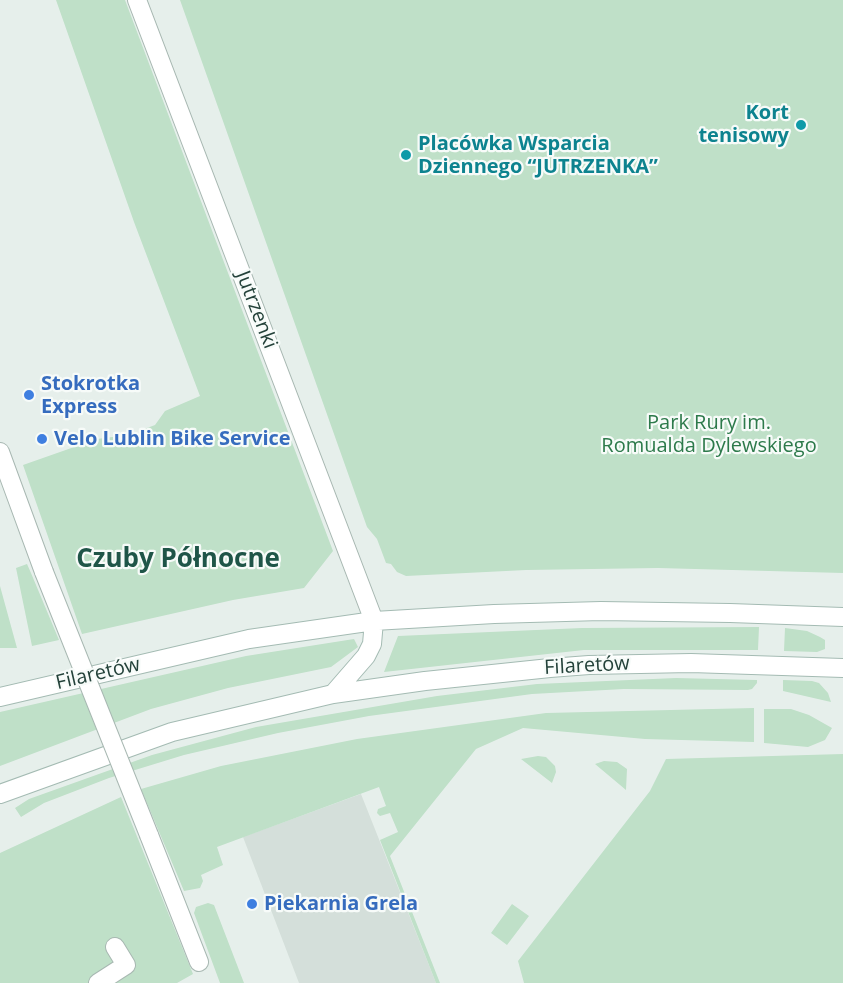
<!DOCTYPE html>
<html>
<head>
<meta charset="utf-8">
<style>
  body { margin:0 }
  canvas { display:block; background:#e6efeb }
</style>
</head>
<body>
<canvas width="843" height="983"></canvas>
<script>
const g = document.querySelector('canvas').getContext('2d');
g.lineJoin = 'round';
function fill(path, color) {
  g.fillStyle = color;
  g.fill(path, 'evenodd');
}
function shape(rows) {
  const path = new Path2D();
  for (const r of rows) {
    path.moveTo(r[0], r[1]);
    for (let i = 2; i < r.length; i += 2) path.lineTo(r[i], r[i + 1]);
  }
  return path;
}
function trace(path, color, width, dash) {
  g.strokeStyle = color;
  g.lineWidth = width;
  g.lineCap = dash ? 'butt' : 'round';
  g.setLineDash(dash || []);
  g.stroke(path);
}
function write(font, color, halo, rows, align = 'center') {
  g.font = font + ' "Open Sans",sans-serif';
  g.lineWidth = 4.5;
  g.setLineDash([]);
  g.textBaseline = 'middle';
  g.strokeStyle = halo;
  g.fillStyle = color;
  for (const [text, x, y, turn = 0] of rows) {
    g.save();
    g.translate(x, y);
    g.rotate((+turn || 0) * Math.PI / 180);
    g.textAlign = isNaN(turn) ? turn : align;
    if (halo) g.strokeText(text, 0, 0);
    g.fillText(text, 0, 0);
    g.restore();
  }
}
fill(shape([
  [361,794,436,983,299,983,243,837]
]), '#d4dfda');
fill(shape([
  [56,0,125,0,333,551,304,588,233,600,82,634,23,465,97,439,120,436,132,447,142,443,139,431,155,425,165,411,200,396,134,222],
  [180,0,843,0,843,573,658,568,526,570,406,576,397,572,391,564,386,563,377,539,367,527],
  [27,564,31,573,59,640,32,646,16,568],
  [0,586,17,648,0,648],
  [759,627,758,650,584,650,384,672,398,636,582,628],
  [785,628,807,631,820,637,825,640,825,649,817,652,784,651],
  [354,639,358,647,331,667,228,688,151,709,0,766,0,712,246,656],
  [676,678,757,680,757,683,752,689,748,690,624,689,532,694,369,716,278,733,184,755,109,778,44,803,21,817,15,808,29,799,152,755,256,727,437,696,537,684],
  [783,680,812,681,819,683,828,693,831,702,783,691],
  [754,708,754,742,645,739,523,728,476,749,390,856,440,983,436,983,380,840,398,832,390,813,380,816,377,813,378,809,386,806,379,787,217,847,223,865,201,875,203,881,200,888,184,891,141,789,221,766,357,739,546,713],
  [764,709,791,709,809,715,832,728,825,740,808,747,764,743],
  [843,754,843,983,524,983,518,961,650,791,666,759],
  [538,756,546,757,555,766,556,772,552,783,521,759],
  [604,761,617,762,627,769,626,790,595,764],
  [121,797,193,974,177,983,0,983,0,853],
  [208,903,214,905,244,983,220,983,194,913,196,907],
  [512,904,529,916,507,945,491,933]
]), '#bfe0c8');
const pedestrian = shape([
  [0,452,44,572],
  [149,835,199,962]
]);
const minor = shape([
  [137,0,374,621],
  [98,983,126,965,115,947]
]);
const secondary = shape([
  [333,694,366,656,372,644,374,621],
  [0,697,249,639,374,621,494,614,601,611,730,613,843,617],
  [0,794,172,732,333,694,425,681,550,668,589,665,691,663,843,668]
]);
trace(pedestrian, '#a8b8b2', 20);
trace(minor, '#a8b8b2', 20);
trace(secondary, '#a4bbb3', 20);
trace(pedestrian, '#fff', 18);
trace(minor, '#fff', 18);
trace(secondary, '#fff', 18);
const pedestrianBridge = shape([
  [44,572,149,835]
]);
trace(pedestrianBridge, '#a8b8b2', 20, []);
trace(pedestrianBridge, '#fff', 18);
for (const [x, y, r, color] of [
  [801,125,6,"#0f9aa8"],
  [406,155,6,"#0f9aa8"],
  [29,395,6,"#3f7fe0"],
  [42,439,6,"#3f7fe0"],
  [252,904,6,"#3f7fe0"]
]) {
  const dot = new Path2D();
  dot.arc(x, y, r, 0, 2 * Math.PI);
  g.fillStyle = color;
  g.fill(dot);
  trace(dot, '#f7fbf9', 2);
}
write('bold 20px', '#0d838f', '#f7fbf9', [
  ["Kort",789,113],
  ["tenisowy",789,136],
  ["Placówka Wsparcia",418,144,"left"],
  ["Dziennego “JUTRZENKA”",418,167,"left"]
], 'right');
write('20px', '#24423a', '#f7fbf9', [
  ["Jutrzenki",256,310,69],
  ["Filaretów",587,666,-3],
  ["Filaretów",98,674,-13]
]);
write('bold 20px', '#366cbe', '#f7fbf9', [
  ["Stokrotka",41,384],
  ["Express",41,407],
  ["Velo Lublin Bike Service",54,439],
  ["Piekarnia Grela",264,904]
], 'left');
write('20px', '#2d7a4b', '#f7fbf9', [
  ["Park Rury im.",709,423],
  ["Romualda Dylewskiego",709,446]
]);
write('bold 26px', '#1f5548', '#f7fbf9', [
  ["Czuby Północne",178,560]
]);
</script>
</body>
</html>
